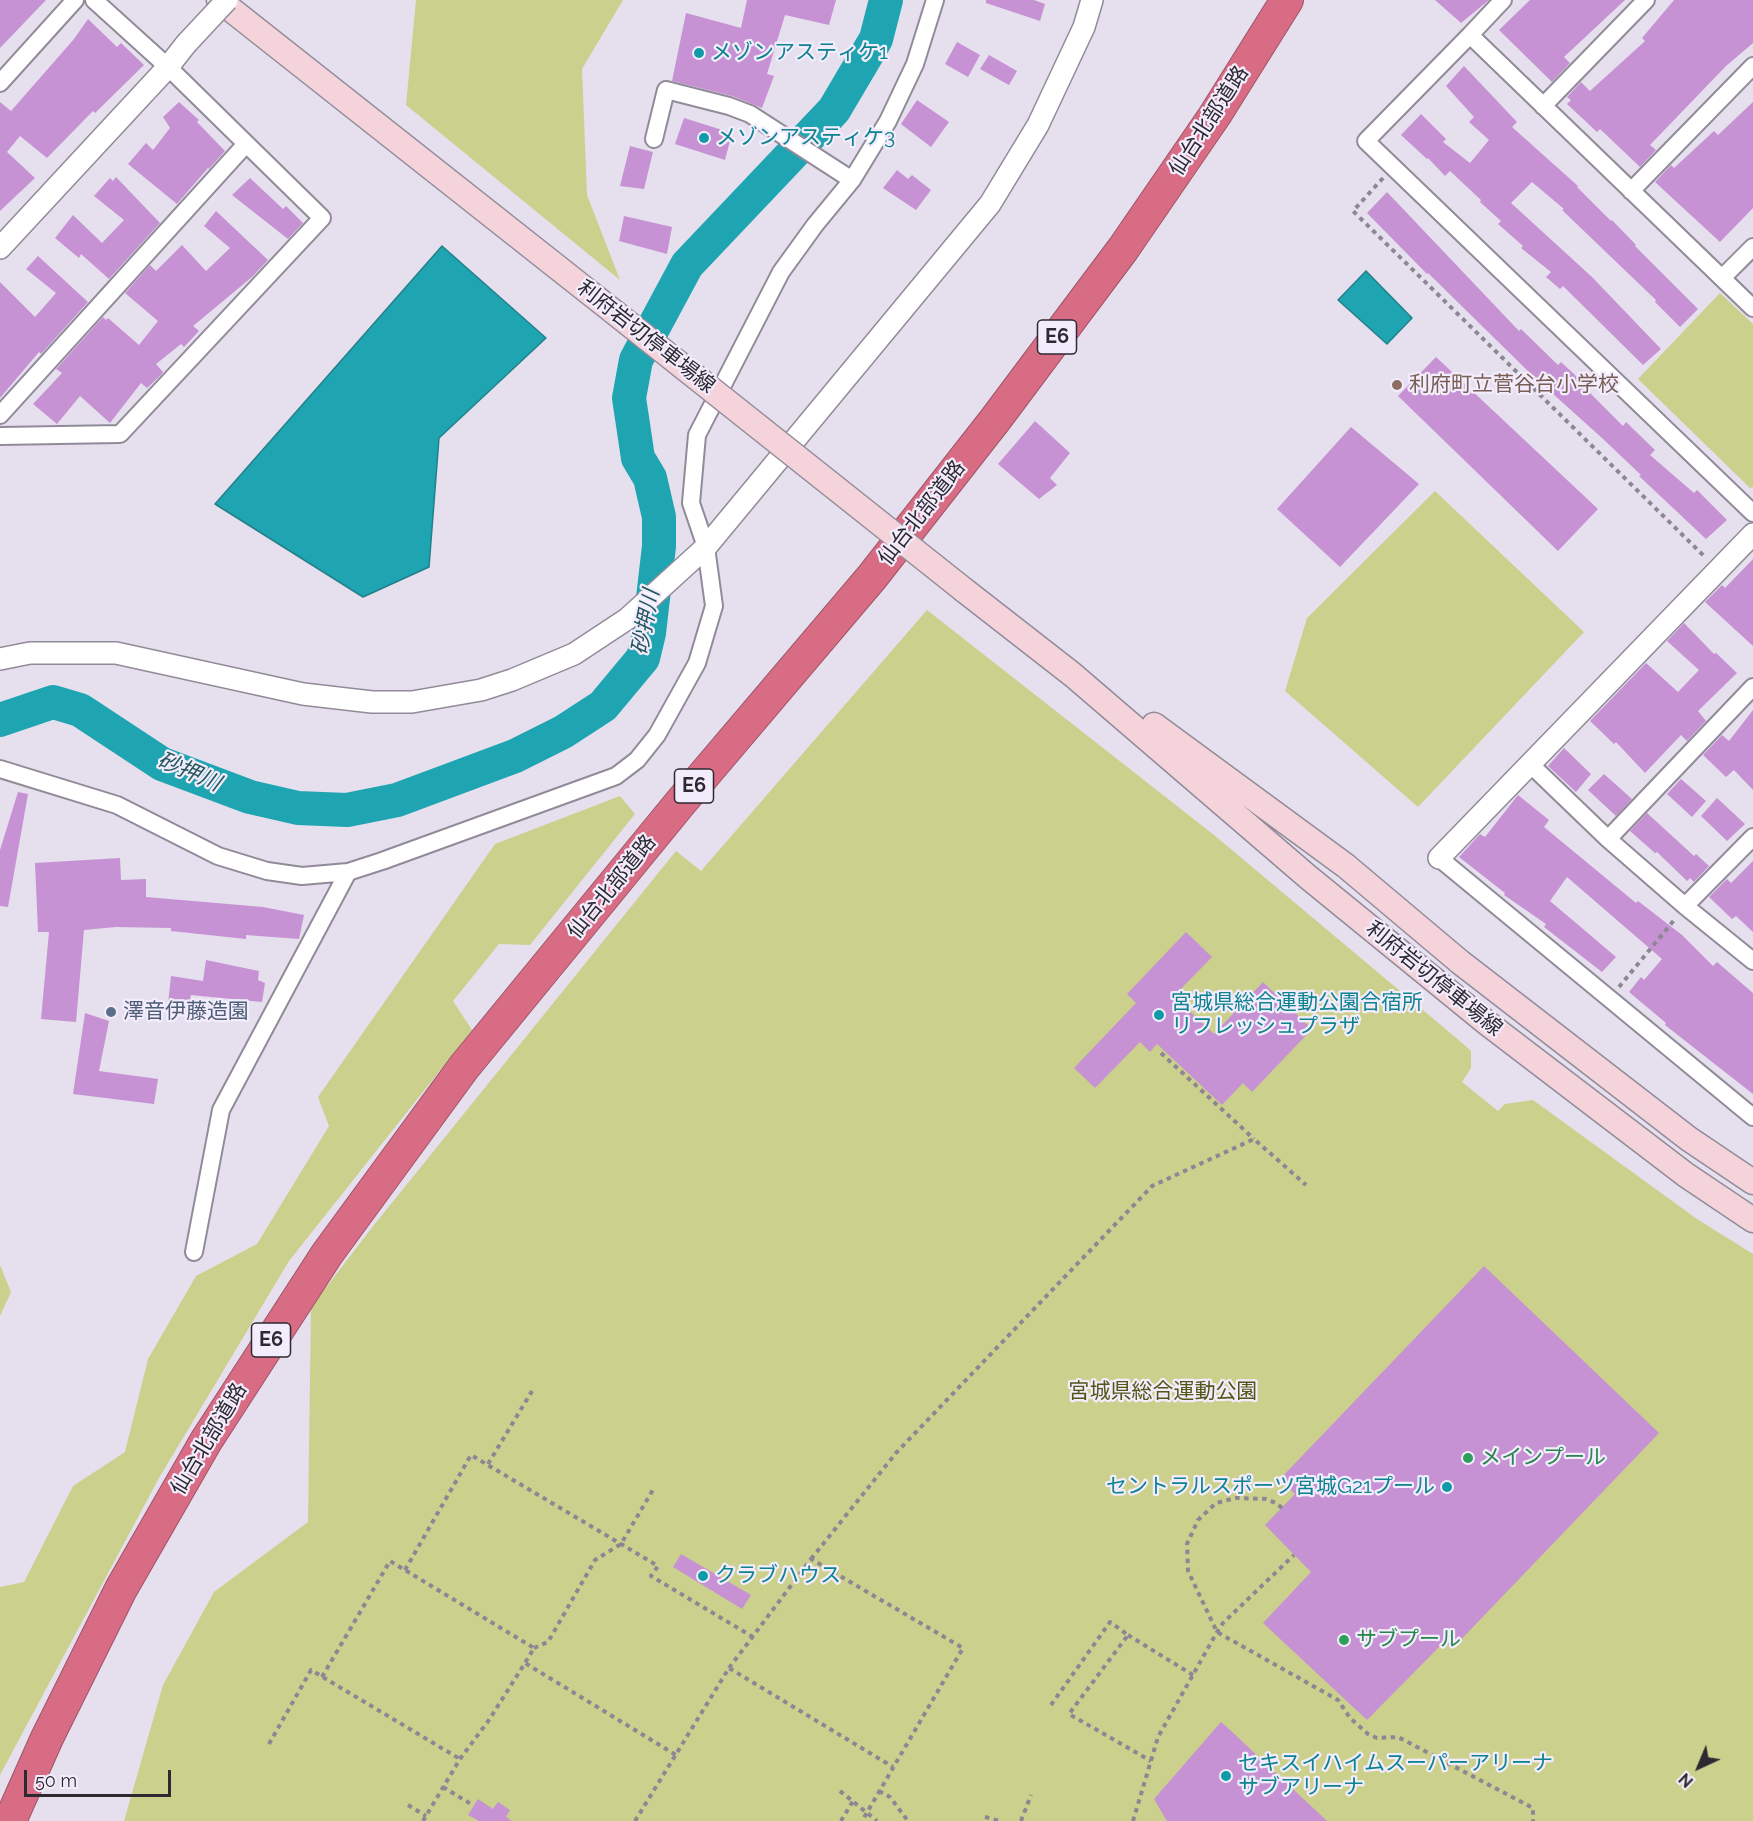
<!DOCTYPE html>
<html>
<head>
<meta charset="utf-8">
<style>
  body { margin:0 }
  #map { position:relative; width:1753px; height:1821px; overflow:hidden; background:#e6dfee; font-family:Raleway,sans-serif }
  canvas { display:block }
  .north { position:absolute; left:1669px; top:1737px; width:60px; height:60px; -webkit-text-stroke:4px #f3ecfc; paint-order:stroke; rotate:224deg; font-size:16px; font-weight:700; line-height:24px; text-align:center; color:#2c2a30 }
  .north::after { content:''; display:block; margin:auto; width:21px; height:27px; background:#2c2a30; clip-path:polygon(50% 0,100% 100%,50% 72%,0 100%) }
  .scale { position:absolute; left:24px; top:1770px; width:147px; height:27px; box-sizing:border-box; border:3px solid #2c2a30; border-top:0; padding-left:8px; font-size:18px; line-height:21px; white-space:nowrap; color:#2c2a30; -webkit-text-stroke:4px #f3ecfc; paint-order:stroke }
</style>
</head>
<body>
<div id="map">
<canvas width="1753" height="1821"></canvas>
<div class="north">N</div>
<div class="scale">50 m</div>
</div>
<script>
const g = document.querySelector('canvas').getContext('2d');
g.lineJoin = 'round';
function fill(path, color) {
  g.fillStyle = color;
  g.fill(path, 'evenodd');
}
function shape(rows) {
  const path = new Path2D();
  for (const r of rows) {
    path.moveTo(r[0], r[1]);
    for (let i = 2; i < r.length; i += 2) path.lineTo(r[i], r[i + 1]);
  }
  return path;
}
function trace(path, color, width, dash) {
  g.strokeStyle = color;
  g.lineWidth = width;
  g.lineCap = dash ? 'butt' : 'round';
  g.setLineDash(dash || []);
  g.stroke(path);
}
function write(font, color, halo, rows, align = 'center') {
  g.font = font + ' Raleway,"Noto Sans JP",sans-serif';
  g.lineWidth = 4.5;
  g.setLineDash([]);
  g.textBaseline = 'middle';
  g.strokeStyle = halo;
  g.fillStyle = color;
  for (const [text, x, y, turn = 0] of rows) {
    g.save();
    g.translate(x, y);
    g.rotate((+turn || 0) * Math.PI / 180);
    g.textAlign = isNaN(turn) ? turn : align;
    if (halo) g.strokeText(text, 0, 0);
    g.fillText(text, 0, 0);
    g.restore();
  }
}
fill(shape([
  [416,0,623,0,582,69,587,195,620,280,406,105],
  [1720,293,1753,324,1753,487,1750,488,1638,379],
  [1435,491,1584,632,1418,807,1285,691,1307,618],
  [927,610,1214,835,1461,1042,1471,1051,1471,1068,1462,1082,1498,1111,1505,1104,1533,1100,1697,1219,1753,1254,1753,1821,124,1821,163,1685,214,1592,308,1522,311,1307,374,1225,676,851,701,871],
  [620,796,635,814,530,945,499,944,453,1001,472,1030,289,1261,159,1478,0,1775,0,1587,24,1582,73,1486,125,1452,148,1359,196,1276,257,1244,329,1126,318,1097,495,844],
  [0,1265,11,1292,0,1316]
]), '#ccd08d');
const water = shape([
  [442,246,546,338,439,438,429,567,363,597,215,504,442,246],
  [1366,271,1412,318,1387,344,1338,300,1366,271]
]);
fill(water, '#1ea5b1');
trace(water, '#22808a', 1.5);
trace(shape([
  [0,720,53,702,80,710,162,764,250,797,298,808,347,810,397,800,515,756,563,732,603,706,643,658,649,633,659,546,659,517,650,478,638,458,629,398,636,360,687,265,834,110,876,39,886,0]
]), '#1ea5b1', 34);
fill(shape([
  [0,0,46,0,0,48],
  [747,0,836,0,829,25,785,15,767,74,774,76,762,108,732,96,672,81,686,13,741,28],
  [986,0,1034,0,1045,4,1040,21,986,3],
  [1435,0,1489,0,1461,23],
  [1530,0,1625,0,1564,57,1570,63,1552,82,1499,30],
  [1674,0,1753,0,1753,43,1726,66,1650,145,1656,150,1640,167,1600,129,1597,132,1567,104,1571,100,1567,97,1581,82,1590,91,1645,41,1642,38],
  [88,19,117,47,121,43,144,65,95,113,93,111,47,158,20,136,7,152,35,178,0,211,0,102,11,111,74,39],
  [957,42,980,55,968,77,945,64],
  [989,55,1017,71,1009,85,980,69],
  [1464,66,1517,122,1512,127,1578,186,1577,187,1611,221,1612,220,1636,245,1635,246,1698,309,1680,327,1655,302,1656,300,1562,210,1564,209,1532,182,1511,203,1592,277,1661,349,1643,365,1563,286,1560,289,1546,277,1551,272,1521,248,1523,246,1498,224,1501,221,1480,202,1481,200,1450,171,1445,176,1428,158,1427,159,1401,135,1421,114,1446,139,1443,142,1470,163,1489,140,1469,122,1474,117,1446,86],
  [917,100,949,122,931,147,901,124],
  [179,102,199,120,197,122,225,151,209,169,208,168,177,204,128,164,146,143,153,150,170,128,163,117],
  [1753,102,1753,208,1720,242,1655,182,1671,165,1674,168,1714,131,1718,135],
  [684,118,732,133,725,160,675,144],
  [630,146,653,152,644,189,620,186],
  [897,170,908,179,912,175,931,190,916,210,883,188],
  [116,177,160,223,109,279,81,254,79,258,55,238,73,215,102,243,124,220,94,196,110,178,113,181],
  [250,178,283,209,286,206,303,223,288,239,232,195],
  [1387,192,1519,331,1521,329,1558,365,1561,362,1590,389,1588,391,1623,426,1626,422,1655,450,1650,455,1694,493,1697,490,1727,520,1706,539,1639,476,1641,475,1602,438,1532,375,1428,273,1427,274,1367,213],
  [216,211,268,260,252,277,193,326,199,331,184,347,181,344,156,364,163,372,161,375,147,388,141,383,110,423,80,396,57,424,33,404,62,373,56,369,103,317,106,320,108,318,139,345,158,321,125,293,150,265,156,271,182,245,206,271,230,248,204,226],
  [624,216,672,227,667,254,619,241],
  [38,256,88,302,41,354,39,352,0,398,0,282,35,317,56,293,26,269],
  [1436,357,1598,509,1558,551,1398,396],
  [1035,421,1070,453,1050,478,1057,485,1039,499,998,464],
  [1351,427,1419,484,1340,567,1277,509],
  [1753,559,1753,646,1705,602,1722,585,1725,588],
  [1684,623,1714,654,1716,653,1737,673,1698,711,1706,721,1687,741,1681,735,1645,773,1616,742,1614,744,1590,721,1646,663,1678,692,1699,670,1667,641],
  [1753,710,1753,790,1734,770,1726,777,1703,755,1722,735,1729,741],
  [1564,748,1591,774,1576,792,1548,766],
  [1604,774,1632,799,1616,816,1588,790],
  [1681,779,1706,801,1692,817,1667,794],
  [18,792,28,794,8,907,0,906,0,850],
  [1518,795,1549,820,1544,827,1636,903,1638,901,1682,935,1713,966,1717,962,1753,993,1753,1094,1665,1025,1666,1023,1629,992,1641,977,1644,980,1662,959,1567,877,1550,901,1616,957,1602,972,1544,927,1546,924,1504,895,1505,893,1459,857,1480,834,1485,837],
  [1717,798,1745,824,1727,841,1701,816],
  [1647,813,1694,856,1696,854,1709,866,1694,882,1690,878,1687,881,1657,852,1655,853,1630,831],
  [120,858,121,880,146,879,146,897,263,907,304,915,299,939,246,935,246,939,171,931,171,928,116,927,84,930,76,1022,41,1019,49,932,38,932,35,863],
  [1753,861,1753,932,1736,916,1732,919,1709,897,1727,879,1731,883],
  [1186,932,1212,957,1174,996,1214,1034,1263,982,1312,1029,1252,1092,1243,1083,1222,1105,1157,1044,1150,1052,1140,1042,1095,1088,1074,1068,1136,1003,1127,994],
  [206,960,259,971,258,980,265,983,262,1002,191,995,189,1006,168,1004,171,976,203,981],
  [85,1013,109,1021,99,1071,158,1079,154,1104,73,1094],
  [1484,1266,1659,1433,1452,1649,1444,1642,1367,1720,1263,1623,1311,1572,1265,1525,1295,1494,1280,1479],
  [681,1554,751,1595,742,1609,673,1567],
  [1221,1722,1229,1729,1327,1821,1167,1821,1154,1799],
  [478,1799,493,1809,498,1802,510,1810,506,1817,512,1821,479,1821,468,1815]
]), '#c692d3');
const minor = shape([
  [1470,35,1503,0],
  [0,83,75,0],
  [1543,106,1646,0],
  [654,139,666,90,729,106,750,114,852,180],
  [1631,191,1753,66],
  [1722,278,1753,247],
  [1753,308,1470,35,1366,141,1753,513],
  [0,415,246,144],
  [0,436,120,434,322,218,168,67,94,0],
  [1530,764,1608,839,1685,906,1753,961],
  [0,769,117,805,218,856,267,871,302,876,348,872,382,861,616,776,637,760,657,735,697,663,714,606,706,547,691,503,697,435,781,272,815,225,852,180,888,121,915,64,935,0],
  [1608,839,1753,687],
  [1439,858,1753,1117],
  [1685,906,1753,837],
  [194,1252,221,1110,348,872]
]);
const tertiary = shape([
  [0,248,168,67,186,44],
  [0,659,30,653,116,653,303,694,372,702,412,702,481,690,512,680,574,654,627,619,706,547,990,204,1038,125,1084,27,1092,0],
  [1439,858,1753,534]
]);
const secondary = shape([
  [219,0,614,312],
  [964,590,1073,675,1308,877,1487,1023,1686,1175,1753,1220],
  [1154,725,1346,866,1460,962,1689,1139,1753,1182]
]);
const motorway = shape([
  [10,1821,47,1738,121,1589,206,1441,327,1254,464,1067,681,802,872,577,995,420,1123,249,1215,115,1287,0]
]);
trace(minor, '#918b99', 20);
trace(tertiary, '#918b99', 24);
trace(secondary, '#918b99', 27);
trace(motorway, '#9c5567', 34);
trace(shape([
  [1383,178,1353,211,1706,558],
  [1619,987,1675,919],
  [1161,1053,1254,1139],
  [488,1464,532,1391],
  [1282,1508,1276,1503,1266,1499,1236,1498,1216,1503,1198,1520,1187,1544,1188,1571,1217,1632,1338,1700,1350,1718,1368,1734,1377,1738,1398,1737,1533,1808,1533,1821],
  [811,1559,896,1453,1152,1186,1254,1139,1306,1185],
  [405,1570,471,1455,658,1566,651,1576,753,1637],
  [1128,1635,1193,1675],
  [534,1648,548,1642,595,1560,621,1544,654,1488],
  [729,1668,811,1559,963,1648,862,1821],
  [322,1677,390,1561,534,1648,525,1663],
  [1051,1705,1110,1622,1128,1635,1069,1714,1151,1761],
  [269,1744,311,1670,460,1759],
  [443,1787,471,1804],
  [840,1791,877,1821],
  [879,1791,890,1797,908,1821],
  [408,1805,426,1816],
  [985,1817,1000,1821],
  [423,1821,460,1759,489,1720,525,1663,676,1755],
  [635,1821,729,1668,893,1767],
  [841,1821,853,1801],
  [1021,1821,1031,1795],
  [1133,1821,1158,1737,1217,1632,1223,1623,1294,1555]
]), '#8c8792', 4, [4.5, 4.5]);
trace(minor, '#fff', 16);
trace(tertiary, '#fff', 21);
trace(secondary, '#f4d3da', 24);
trace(motorway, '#d96c85', 32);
const tertiaryBridge = shape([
  [186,44,227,0]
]);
const secondaryBridge = shape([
  [614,312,964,590]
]);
trace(tertiaryBridge, '#918b99', 24, []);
trace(secondaryBridge, '#918b99', 27, []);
trace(tertiaryBridge, '#fff', 21);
trace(secondaryBridge, '#f4d3da', 24);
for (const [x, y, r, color] of [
  [699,53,6,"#0f9aa8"],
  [704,138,6,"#0f9aa8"],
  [1397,385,6,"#8d6e63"],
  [111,1012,6,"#5c6f8a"],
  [1159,1015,6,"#0f9aa8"],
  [1468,1458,6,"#2e9e5b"],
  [1447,1487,6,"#0f9aa8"],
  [703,1576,6,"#0f9aa8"],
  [1344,1640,6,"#2e9e5b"],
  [1226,1776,6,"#0f9aa8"]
]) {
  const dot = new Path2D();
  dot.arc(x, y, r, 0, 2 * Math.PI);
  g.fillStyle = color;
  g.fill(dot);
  trace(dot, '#f3ecfc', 2);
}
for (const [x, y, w] of [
  [1057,337,39],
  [694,786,39],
  [271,1340,39]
]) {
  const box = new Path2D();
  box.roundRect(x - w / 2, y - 17, w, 34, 4.5);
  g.fillStyle = '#f3ecfc';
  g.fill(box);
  trace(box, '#2c2a30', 1.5);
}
write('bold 20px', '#2c2a30', null, [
  ["E6",1057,337],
  ["E6",694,786],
  ["E6",271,1340]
]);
write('21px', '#0d838f', '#f3ecfc', [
  ["メゾンアスティケ1",711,53],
  ["メゾンアスティケ3",716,138],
  ["宮城県総合運動公園合宿所",1171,1003],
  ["リフレッシュプラザ",1171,1027],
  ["セントラルスポーツ宮城G21プール",1435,1487,"right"],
  ["クラブハウス",715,1576],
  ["セキスイハイムスーパーアリーナ",1238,1764],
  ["サブアリーナ",1238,1788]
], 'left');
write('21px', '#2c2a30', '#f3ecfc', [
  ["仙台北部道路",1209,121,-57],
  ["利府岩切停車場線",646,337,38],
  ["仙台北部道路",922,513,-52],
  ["仙台北部道路",612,887,-51],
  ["利府岩切停車場線",1434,979,39],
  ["仙台北部道路",209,1439,-59]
]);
write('21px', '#785e54', '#f3ecfc', [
  ["利府町立菅谷台小学校",1409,385]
], 'left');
write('21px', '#4e5e75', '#f3ecfc', [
  ["澤音伊藤造園",123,1012]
], 'left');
write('21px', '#545517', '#f3ecfc', [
  ["宮城県総合運動公園",1163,1392]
]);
write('21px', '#27864d', '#f3ecfc', [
  ["メインプール",1480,1458],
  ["サブプール",1356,1640]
], 'left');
write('italic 22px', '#25585d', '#f3ecfc', [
  ["砂押川",646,622,-79],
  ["砂押川",189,772,23]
]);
</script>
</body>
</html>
